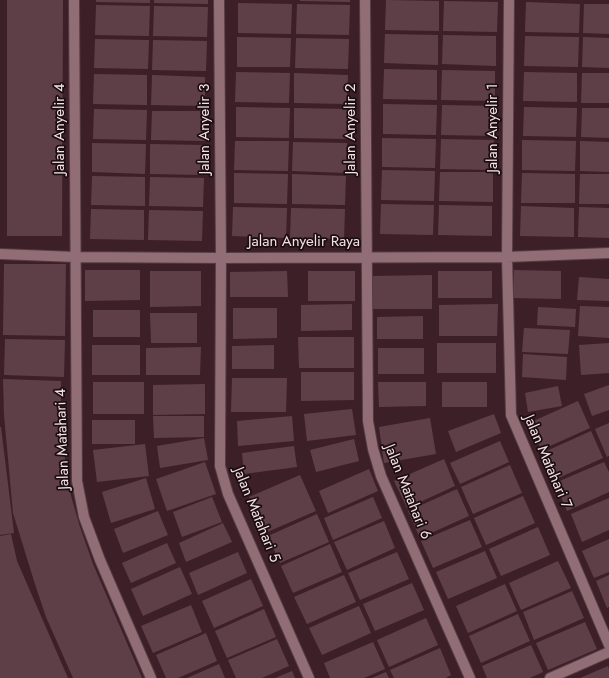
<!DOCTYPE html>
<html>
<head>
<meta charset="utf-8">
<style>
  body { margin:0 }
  canvas { display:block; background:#3d1f27 }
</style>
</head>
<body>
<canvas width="609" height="678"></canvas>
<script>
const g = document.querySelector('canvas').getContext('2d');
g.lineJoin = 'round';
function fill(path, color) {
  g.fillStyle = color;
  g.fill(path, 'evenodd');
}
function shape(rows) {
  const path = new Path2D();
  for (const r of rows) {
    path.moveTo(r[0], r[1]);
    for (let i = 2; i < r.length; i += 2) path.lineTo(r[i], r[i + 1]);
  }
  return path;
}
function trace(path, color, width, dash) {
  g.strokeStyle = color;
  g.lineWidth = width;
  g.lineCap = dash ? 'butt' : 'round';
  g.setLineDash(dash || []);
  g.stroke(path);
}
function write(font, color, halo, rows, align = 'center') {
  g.font = font + ' Jost,sans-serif';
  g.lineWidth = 3.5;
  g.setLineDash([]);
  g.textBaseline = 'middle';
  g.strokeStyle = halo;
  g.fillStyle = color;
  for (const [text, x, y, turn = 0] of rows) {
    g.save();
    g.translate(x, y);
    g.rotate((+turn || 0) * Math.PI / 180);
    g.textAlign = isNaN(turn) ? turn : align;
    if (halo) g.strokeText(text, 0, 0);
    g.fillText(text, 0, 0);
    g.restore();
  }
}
fill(shape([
  [7,0,63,0,62,236,7,236],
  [96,0,150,0,150,3,96,2],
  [154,0,208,0,208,4,154,3],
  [300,0,350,0,350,2,300,1],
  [386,0,439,1,439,31,385,30],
  [444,1,498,2,497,32,443,31],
  [526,2,580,4,579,33,525,32],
  [238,3,292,4,291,34,238,33],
  [297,4,350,5,349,35,296,34],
  [584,4,609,4,609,34,583,33],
  [96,5,150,6,149,36,95,35],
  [154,6,208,7,207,37,153,36],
  [385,34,438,35,438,65,384,63],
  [443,35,496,36,496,66,442,64],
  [525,36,579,37,578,67,524,66],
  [237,37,291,38,290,67,237,67],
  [583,37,609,38,609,68,582,67],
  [296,38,349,39,348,69,295,68],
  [95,39,149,40,148,69,94,68],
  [153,40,207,41,206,71,152,70],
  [384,69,437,70,437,100,383,99],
  [442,70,495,71,495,101,441,100],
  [236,72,290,73,289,103,235,102],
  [524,72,577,73,577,102,523,101],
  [294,73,348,75,347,104,294,103],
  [582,73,609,73,609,103,581,103],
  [94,74,147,75,147,105,93,104],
  [152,75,205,77,205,106,151,105],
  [383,104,437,105,436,135,383,134],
  [442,105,495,106,494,136,441,135],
  [236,107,290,108,289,138,236,137],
  [524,107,577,108,576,137,523,136],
  [294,108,348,109,347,139,294,138],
  [582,108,609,108,609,138,581,137],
  [94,109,147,110,146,140,93,139],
  [152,111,205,111,205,141,151,140],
  [382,138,436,139,435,168,382,167],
  [441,139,494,140,493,170,440,169],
  [522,140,576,141,575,171,522,170],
  [235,141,289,141,288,171,234,170],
  [580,141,609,142,609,172,580,171],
  [293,142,347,143,346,173,292,171],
  [92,143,146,144,145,174,92,172],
  [150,144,204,145,204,175,150,174],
  [382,170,435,171,434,201,381,200],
  [440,172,493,172,493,202,439,201],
  [234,173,288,174,287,204,234,203],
  [522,173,575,174,575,203,521,203],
  [292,174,346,176,345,205,292,204],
  [580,174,609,174,609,204,579,204],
  [92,176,145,177,145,206,91,205],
  [150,177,204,178,203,207,149,206],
  [381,204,434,205,433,235,380,234],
  [439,205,492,206,492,236,438,235],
  [521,206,574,208,574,237,520,236],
  [233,207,287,208,286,238,232,236],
  [579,207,609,208,609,238,578,237],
  [291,208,345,209,344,239,290,238],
  [91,209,144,210,144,240,90,239],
  [149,210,203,211,202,241,148,240],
  [4,264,66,264,65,336,3,335],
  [85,270,140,270,140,300,85,301],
  [514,270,561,271,561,299,513,298],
  [150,271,201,271,201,306,150,307],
  [287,271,288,297,230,297,230,272],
  [308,271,355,271,355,301,308,301],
  [438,271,492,271,492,298,438,298],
  [432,275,432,309,373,309,373,276],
  [579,277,609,279,609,301,577,300],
  [352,304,352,330,301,331,301,305],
  [498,304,497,336,439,336,439,305],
  [580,306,609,307,609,338,578,336],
  [538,307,576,309,575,327,537,325],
  [233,308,277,308,277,338,233,339],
  [93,310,140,310,140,337,93,337],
  [150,313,197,313,197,343,151,343],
  [423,316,423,339,377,339,377,317],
  [524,328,570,330,568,354,522,352],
  [298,337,354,337,354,368,299,368],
  [5,339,65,340,64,377,4,375],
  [437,343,496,343,496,373,437,373],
  [609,343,609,373,581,375,579,345],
  [92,345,140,345,140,375,92,375],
  [274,345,274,369,232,369,232,346],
  [201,347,200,375,146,375,146,348],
  [378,348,424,348,424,374,378,374],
  [523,354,567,357,566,380,522,377],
  [301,372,354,372,354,400,301,401],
  [232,378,287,378,286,412,231,412],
  [3,379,61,381,61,410,64,452,71,496,80,527,93,564,142,678,73,678,46,617,34,581,13,513,4,415],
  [93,382,144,382,144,414,93,414],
  [378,382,426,382,426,406,379,407],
  [442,382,487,382,487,407,442,407],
  [205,384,205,414,153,415,153,385],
  [609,385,609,410,592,416,584,394],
  [558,386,562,406,528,412,525,393],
  [578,401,590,428,541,450,529,423],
  [352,409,356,435,307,441,304,414],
  [494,414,501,433,456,452,448,431],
  [153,416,204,416,204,437,154,438],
  [292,416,294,441,238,446,237,421],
  [430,418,436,454,384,463,379,427],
  [92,420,135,420,135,444,92,444],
  [609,423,609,456,607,457,595,429],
  [0,427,1,427,14,533,0,535],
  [591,431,603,458,554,480,542,453],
  [204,438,208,460,160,468,157,446],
  [354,439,359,461,316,472,310,450],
  [500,441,509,462,460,484,450,463],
  [145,444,149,476,97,482,93,450],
  [294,446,297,467,244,474,242,453],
  [444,459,455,486,407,508,394,481],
  [205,462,216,494,167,511,156,479],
  [604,462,609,472,609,492,567,511,555,483],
  [510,465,522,493,473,514,461,487],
  [369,469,378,491,328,513,319,491],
  [300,475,316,511,265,533,249,497],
  [146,478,155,509,111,523,102,492],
  [457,489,469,516,420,538,408,511],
  [523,496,535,523,486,545,474,518],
  [212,497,222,522,182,537,173,512],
  [373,497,382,518,333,540,324,518],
  [609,498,609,530,582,542,571,514],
  [158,511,168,535,123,553,114,529],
  [317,514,329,542,280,563,268,536],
  [470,520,482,547,433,568,421,541],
  [384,521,395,548,347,570,334,542],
  [223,523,232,542,186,562,179,543],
  [538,527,550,555,501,576,489,549],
  [11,534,17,561,68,678,0,678,0,536],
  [609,539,609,572,594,578,582,551],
  [167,543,176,563,131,583,122,563],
  [330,544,342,572,293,593,281,566],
  [485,551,497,578,448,599,436,572],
  [238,552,247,573,198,595,189,573],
  [397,552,409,579,360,600,348,573],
  [558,561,571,588,521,610,509,583],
  [180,567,192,594,143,616,131,589],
  [344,575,356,602,307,624,294,597],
  [609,575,609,607,607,608,596,581],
  [251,579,263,606,214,628,202,601],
  [412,583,424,610,375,631,363,604],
  [505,584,517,611,468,633,456,606],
  [572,591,584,618,534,640,523,612],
  [191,605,202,632,153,653,141,626],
  [359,606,371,633,322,655,309,628],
  [264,609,276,637,227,658,215,631],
  [518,614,530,641,481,663,469,636],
  [426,618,438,645,389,667,377,640],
  [585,622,597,649,548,670,536,643],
  [206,633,217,661,178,678,166,678,156,655],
  [277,639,289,666,262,678,236,678,228,660],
  [373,642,385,669,364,678,330,678,324,663],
  [531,645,543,672,530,678,487,678,482,666],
  [440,648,451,675,446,678,394,678,390,670],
  [219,664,225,678,187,678],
  [608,666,609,669,609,678,580,678],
  [292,671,295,678,275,678],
  [386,672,389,678,372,678]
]), '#5f3f47');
const street = shape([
  [74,0,77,481,84,517,100,560,151,678],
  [219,0,221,258,220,466,228,494,309,678],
  [365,0,368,421,373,449,381,476,470,678],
  [509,0,507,257,511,415,609,645],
  [0,254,75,257,221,258,507,257,609,253],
  [550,678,609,652]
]);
trace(street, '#553c43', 12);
trace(street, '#916d76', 10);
write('15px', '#f5e0e5', '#1b0e11', [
  ["Jalan Anyelir 1",493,128,-90],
  ["Jalan Anyelir 4",60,129,-90],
  ["Jalan Anyelir 3",205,129,-90],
  ["Jalan Anyelir 2",351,129,-90],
  ["Jalan Anyelir Raya",304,242],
  ["Jalan Matahari 4",63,439,-92],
  ["Jalan Matahari 7",547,462,67],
  ["Jalan Matahari 6",407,492,68],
  ["Jalan Matahari 5",256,515,68]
]);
</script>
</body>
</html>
